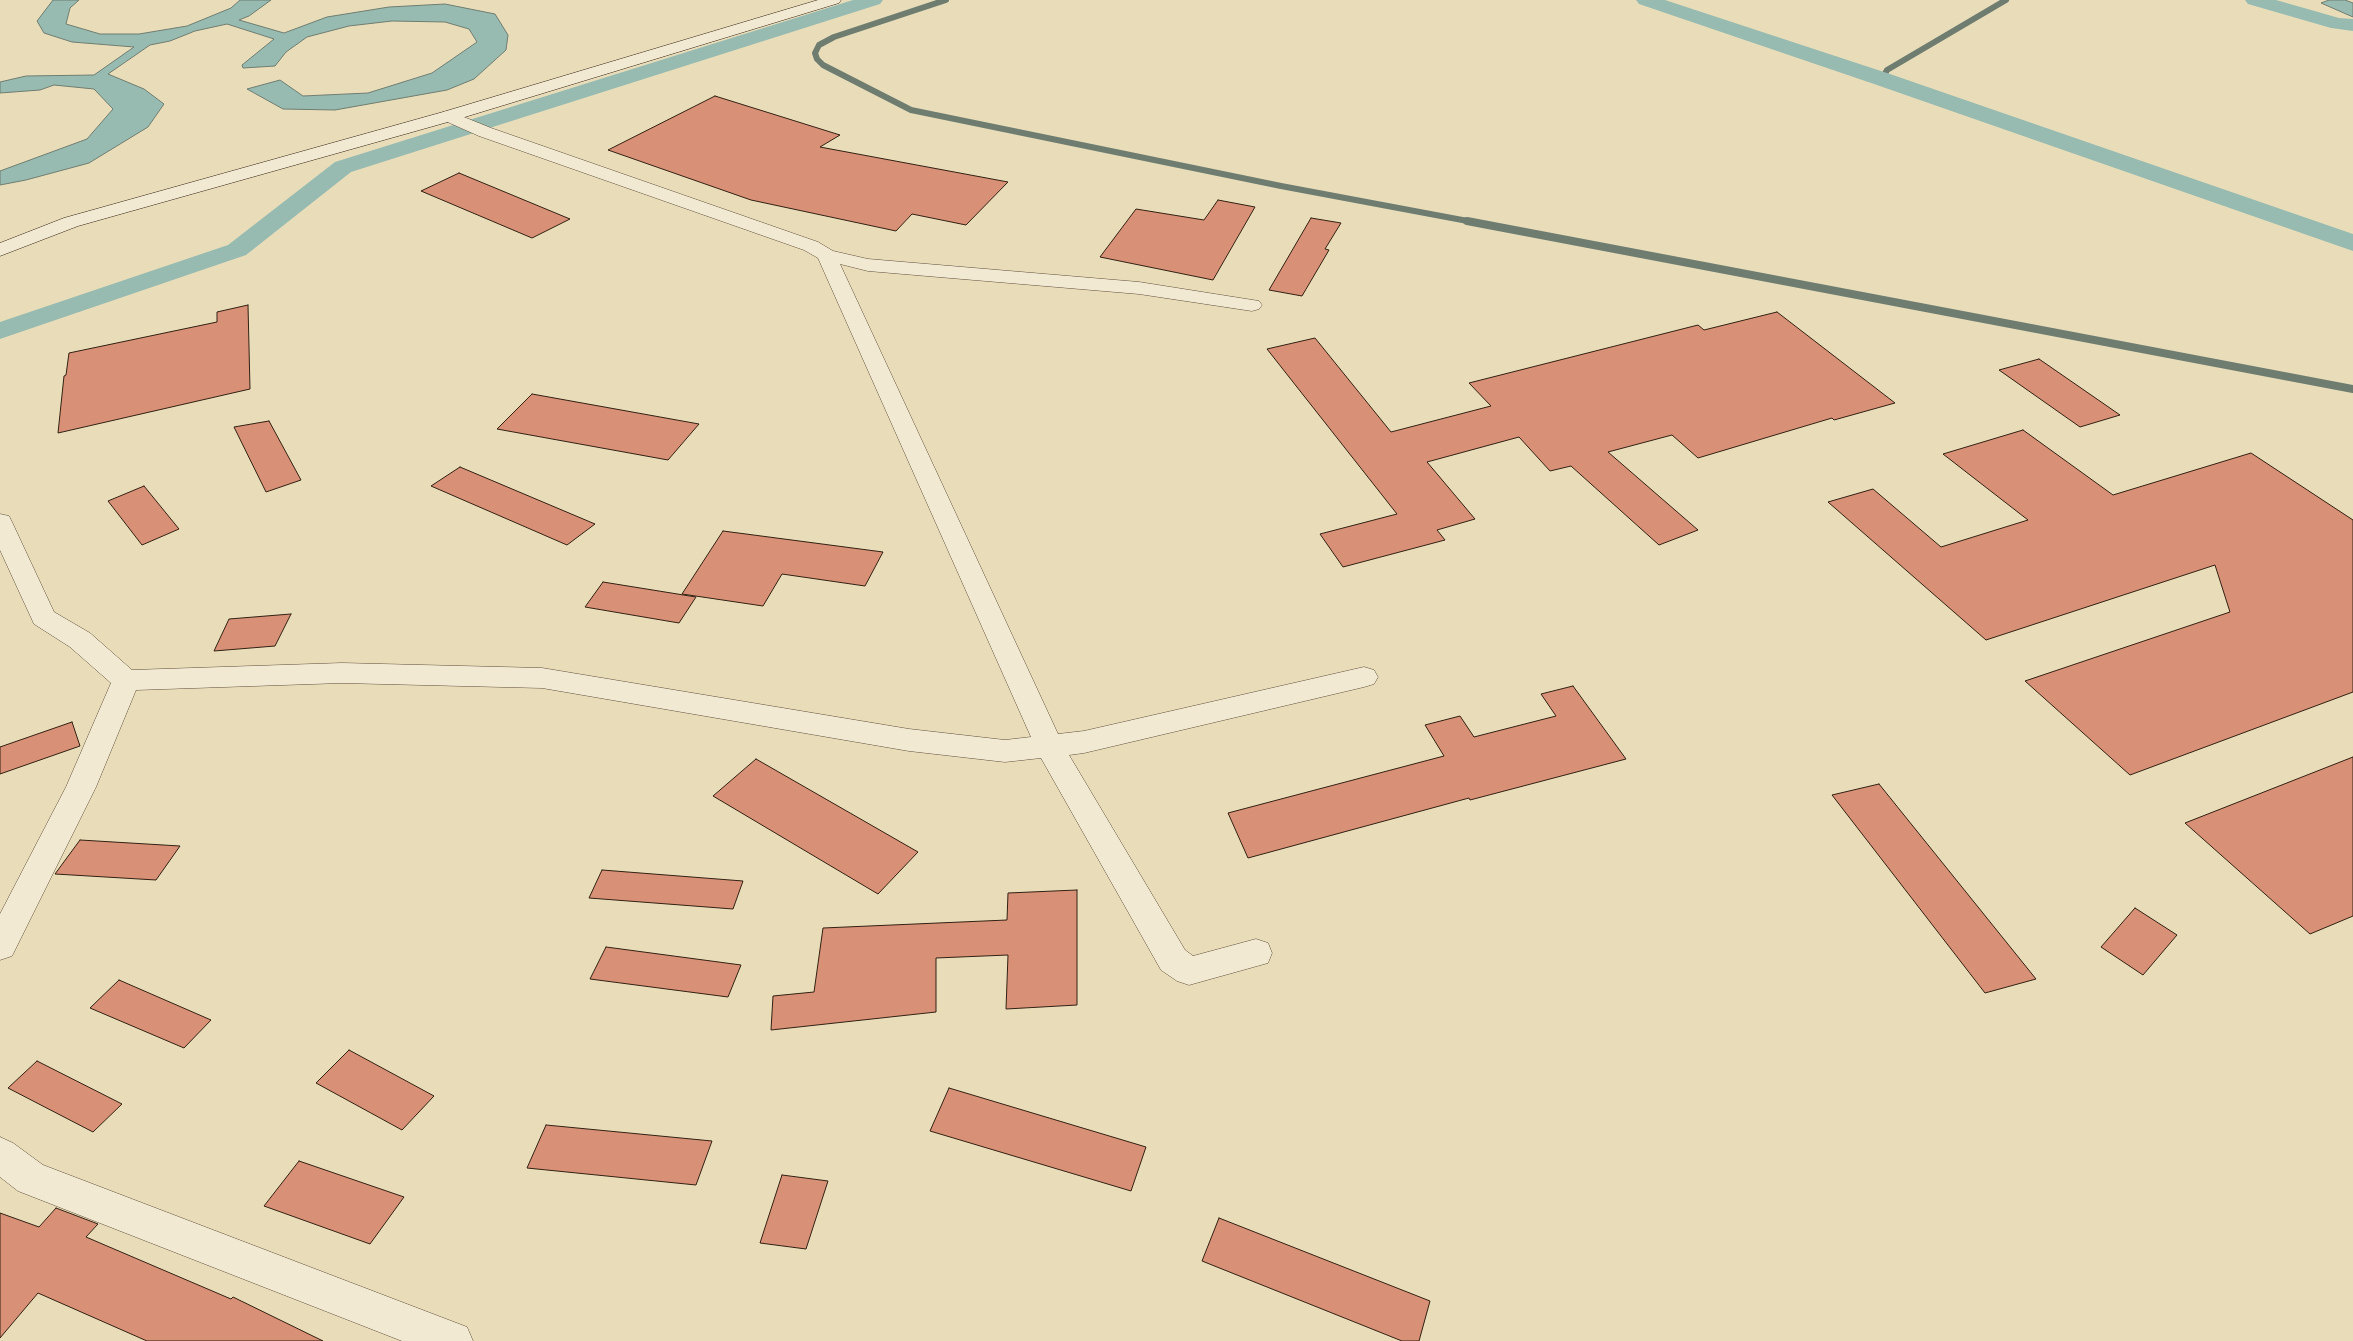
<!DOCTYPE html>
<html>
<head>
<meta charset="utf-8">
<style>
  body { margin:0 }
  canvas { display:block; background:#e9ddb9 }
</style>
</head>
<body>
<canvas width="2353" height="1341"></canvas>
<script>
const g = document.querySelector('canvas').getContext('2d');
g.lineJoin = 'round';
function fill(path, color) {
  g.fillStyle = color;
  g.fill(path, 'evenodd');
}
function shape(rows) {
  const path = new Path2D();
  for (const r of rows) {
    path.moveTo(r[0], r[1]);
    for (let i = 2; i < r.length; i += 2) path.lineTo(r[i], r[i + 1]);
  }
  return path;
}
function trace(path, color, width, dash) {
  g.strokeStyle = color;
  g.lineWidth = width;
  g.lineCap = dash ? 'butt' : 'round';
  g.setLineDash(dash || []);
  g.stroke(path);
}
const water = shape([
  [53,0,79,0,70,8,66,24,100,34,139,34,187,26,231,8,240,0,271,0,249,16,239,20,284,33,327,17,389,7,445,4,495,14,508,35,506,50,474,79,447,90,335,110,283,109,247,89,280,80,303,96,368,93,432,73,477,42,469,29,445,22,392,21,349,26,307,37,286,52,275,66,243,68,242,65,274,39,227,24,195,31,170,41,150,45,108,74,144,89,164,104,148,127,89,163,26,180,0,185,0,171,87,139,113,109,94,89,54,85,40,90,0,93,0,82,26,76,94,75,134,47,72,42,44,33,37,21,53,0],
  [2329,0,2345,0,2353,3,2353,17,2321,3,2329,0]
]);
fill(water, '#97bbb1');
trace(water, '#6f7d71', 1);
trace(shape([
  [946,0,834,37,819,45,815,53,817,59,823,65,911,110,1281,186,1473,222],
  [1882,79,1887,70,2006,0]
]), '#6f7d71', 6);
trace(shape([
  [1467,221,2353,389]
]), '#6f7d71', 8);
fill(shape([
  [853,0,883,0,880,4,351,172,246,255,0,339,0,322,228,245,335,162,853,0],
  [1636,0,1665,0,1890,74,2353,234,2353,251,1874,84,1639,4,1636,0],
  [2245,0,2276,0,2339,18,2353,19,2353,31,2331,28,2248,4,2245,0]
]), '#97bbb1');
const building = shape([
  [715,96,840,135,820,147,1008,182,966,225,912,214,896,231,751,200,608,150,715,96],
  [459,173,570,219,532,238,421,191,459,173],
  [1218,200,1255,207,1213,280,1100,257,1136,209,1204,220,1218,200],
  [1311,218,1341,223,1325,249,1329,250,1302,296,1269,290,1311,218],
  [248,305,250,389,58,433,64,376,66,375,69,353,217,322,217,312,248,305],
  [1777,312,1895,403,1834,420,1832,418,1698,458,1672,435,1608,452,1698,530,1659,545,1571,466,1550,471,1519,437,1427,462,1475,519,1437,530,1445,540,1343,567,1320,534,1397,514,1267,349,1315,338,1391,432,1491,406,1469,383,1698,325,1704,330,1777,312],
  [2039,359,2120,415,2080,427,1999,370,2039,359],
  [532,394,699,424,668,460,497,429,532,394],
  [269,421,301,480,266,492,234,427,269,421],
  [2023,430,2113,495,2251,453,2353,520,2353,692,2130,775,2025,681,2230,612,2215,565,1986,640,1828,502,1873,489,1941,547,2028,520,1943,454,2023,430],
  [460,467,595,524,567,545,431,486,460,467],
  [144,486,179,529,142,545,108,501,144,486],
  [723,531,883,552,865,586,782,574,763,606,682,594,723,531],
  [603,582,696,597,679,623,585,607,603,582],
  [291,614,275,646,214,651,229,619,291,614],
  [1573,686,1626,759,1470,800,1469,798,1248,858,1228,813,1444,756,1425,725,1460,716,1474,737,1556,716,1541,694,1573,686],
  [72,722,80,746,0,774,0,747,72,722],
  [2353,757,2353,916,2310,934,2185,823,2353,757],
  [756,759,918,852,878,894,713,796,756,759],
  [1879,784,2036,979,1985,993,1832,795,1879,784],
  [80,840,180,846,156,880,55,874,80,840],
  [602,870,743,881,733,909,589,898,602,870],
  [1077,890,1077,1005,1006,1009,1008,955,936,958,936,1012,771,1030,773,996,814,992,823,928,1007,920,1008,893,1077,890],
  [2135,908,2177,935,2143,975,2101,947,2135,908],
  [606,947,741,965,728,997,590,979,606,947],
  [119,980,211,1020,184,1048,90,1008,119,980],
  [349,1050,434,1096,402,1130,316,1083,349,1050],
  [37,1061,122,1104,93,1132,8,1088,37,1061],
  [949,1088,1146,1147,1131,1191,930,1131,949,1088],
  [546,1125,712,1141,696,1185,527,1168,546,1125],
  [299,1161,404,1197,370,1244,264,1206,299,1161],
  [782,1175,828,1181,806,1249,760,1243,782,1175],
  [56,1208,98,1224,86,1237,231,1299,233,1297,323,1341,147,1341,38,1293,0,1338,0,1213,39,1227,56,1208],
  [1219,1218,1430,1301,1419,1341,1402,1341,1202,1261,1219,1218]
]);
fill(building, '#d89076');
trace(building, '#322012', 1);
const street = shape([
  [449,111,491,128,818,242,833,251,868,259,1139,282,1259,301,1262,305,1259,309,1252,311,1139,294,868,271,840,264,1058,734,1084,731,1364,667,1374,670,1378,677,1374,684,1364,687,1084,753,1069,755,1185,950,1193,956,1256,939,1268,943,1272,953,1268,963,1189,985,1177,981,1161,970,1041,758,1005,762,909,751,542,688,342,683,136,690,96,787,12,956,0,960,0,914,66,787,111,683,70,647,34,624,0,550,0,514,9,516,12,522,54,612,90,633,132,670,342,663,542,668,909,729,1005,740,1031,737,818,258,804,250,479,136,443,120,440,116,443,112,449,111],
  [0,1137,13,1143,43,1165,467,1327,473,1341,402,1341,18,1191,0,1177,0,1137]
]);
const secondary = shape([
  [818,0,841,0,839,3,455,120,78,226,0,256,0,243,64,218,443,112,818,0]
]);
trace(street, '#604f3c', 1);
trace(secondary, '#322012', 1);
fill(street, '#f1e9d2');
fill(secondary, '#f1e9d2');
</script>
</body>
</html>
